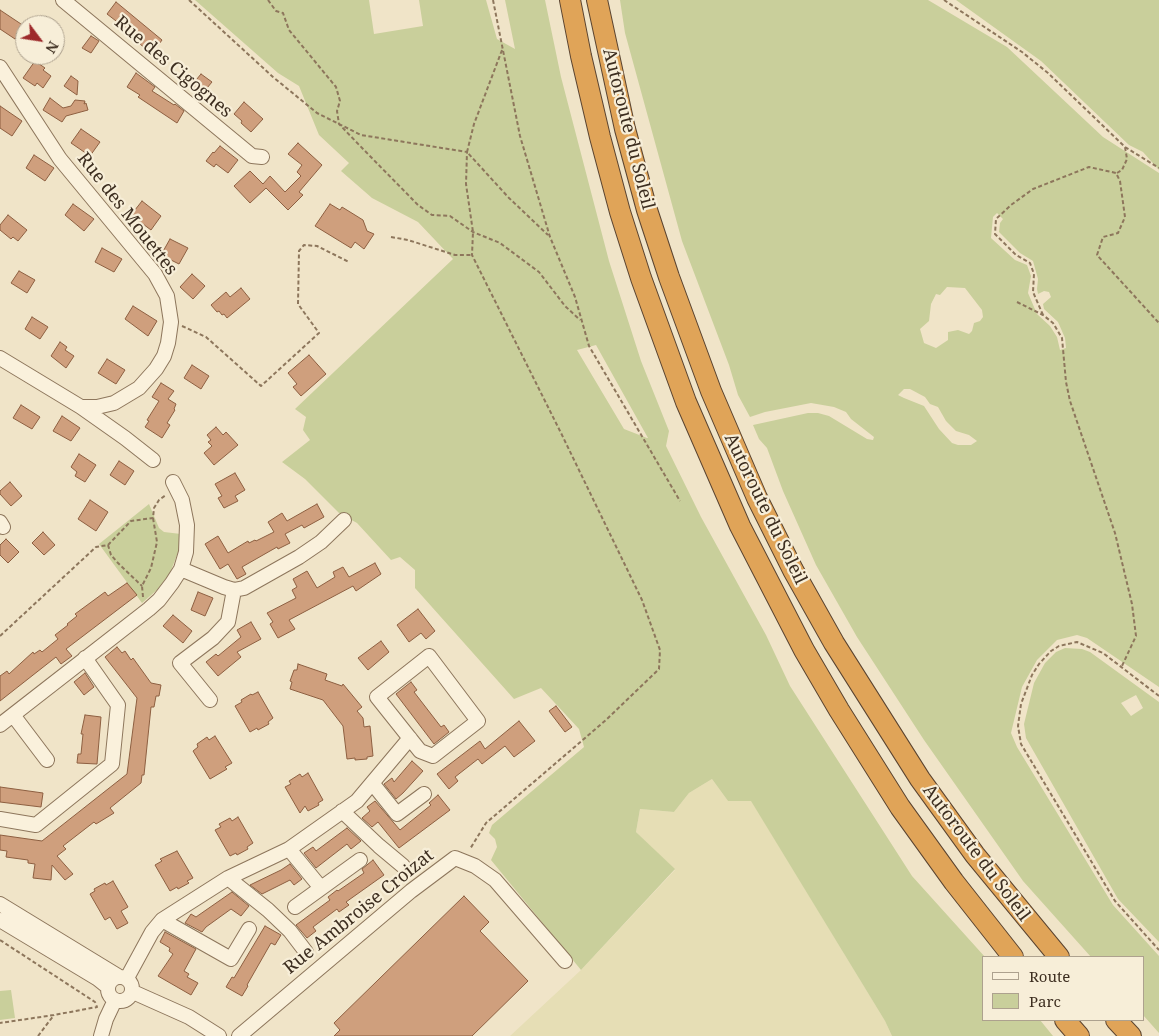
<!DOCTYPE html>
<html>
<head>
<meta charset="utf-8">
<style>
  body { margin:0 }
  #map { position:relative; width:1159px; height:1036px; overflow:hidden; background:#f0e4c8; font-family:"Noto Serif",serif }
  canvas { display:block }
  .legend { position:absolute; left:982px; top:956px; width:162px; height:65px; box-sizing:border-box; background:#f7eed8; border:1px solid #ada18e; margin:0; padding:6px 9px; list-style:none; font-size:15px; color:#3d2e20 }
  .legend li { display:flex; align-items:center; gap:10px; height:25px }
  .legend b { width:25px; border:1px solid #ada18e }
  .north { position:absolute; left:15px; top:15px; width:50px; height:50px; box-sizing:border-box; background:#f7eed8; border:1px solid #ada18e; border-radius:50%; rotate:121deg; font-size:14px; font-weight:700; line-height:20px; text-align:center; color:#3d2e20 }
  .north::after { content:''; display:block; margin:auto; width:18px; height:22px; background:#9e2a2b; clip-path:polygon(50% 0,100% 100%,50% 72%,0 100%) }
</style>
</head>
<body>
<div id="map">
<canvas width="1159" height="1036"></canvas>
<ul class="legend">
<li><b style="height:6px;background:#faf1dc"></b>Route</li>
<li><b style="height:14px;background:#c9cf9b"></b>Parc</li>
</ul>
<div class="north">N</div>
</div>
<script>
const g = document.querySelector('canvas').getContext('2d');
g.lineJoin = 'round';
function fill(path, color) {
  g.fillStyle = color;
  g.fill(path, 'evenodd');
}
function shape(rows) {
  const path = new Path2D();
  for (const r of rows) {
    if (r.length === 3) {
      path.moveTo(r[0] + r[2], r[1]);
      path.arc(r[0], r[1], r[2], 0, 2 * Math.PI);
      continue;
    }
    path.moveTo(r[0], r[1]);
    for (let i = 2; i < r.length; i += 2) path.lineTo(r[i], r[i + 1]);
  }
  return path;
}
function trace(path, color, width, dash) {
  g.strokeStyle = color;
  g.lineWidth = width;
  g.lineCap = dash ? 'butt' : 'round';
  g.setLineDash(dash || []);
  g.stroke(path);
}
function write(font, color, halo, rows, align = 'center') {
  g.font = font + ' "Noto Serif",serif';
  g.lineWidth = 4.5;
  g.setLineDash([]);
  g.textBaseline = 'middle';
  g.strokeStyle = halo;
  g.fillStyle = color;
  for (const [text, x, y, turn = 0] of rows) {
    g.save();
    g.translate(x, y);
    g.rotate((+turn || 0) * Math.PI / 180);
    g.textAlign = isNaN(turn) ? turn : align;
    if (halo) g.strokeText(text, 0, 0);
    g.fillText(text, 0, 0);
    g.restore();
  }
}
fill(shape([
  [712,779,728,801,751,800,885,1021,892,1036,510,1036,581,970,675,870,636,832,640,809,674,812,689,793]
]), '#e6deb5');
fill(shape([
  [195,0,369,0,374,34,423,26,419,0,486,0,497,39,515,49,505,0,545,0,561,77,609,261,641,361,669,431,666,446,701,517,766,635,790,686,912,876,985,957,983,957,983,1020,1040,1020,1053,1036,892,1036,885,1021,751,801,728,801,712,779,689,793,674,812,640,809,636,832,675,869,581,970,491,860,497,847,495,839,489,833,492,825,584,747,579,729,541,688,514,699,415,588,415,570,400,557,391,560,357,523,339,513,305,479,282,462,310,440,303,430,306,417,295,409,453,259,418,222,372,198,341,171,349,163,319,135,299,86,278,73],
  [596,345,648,438,647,438,624,429,577,350],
  [620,0,928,0,1007,47,1103,137,1159,173,1159,687,1087,638,1077,635,1057,640,1037,660,1022,687,1011,733,1017,747,1113,905,1159,956,1159,1033,1143,1015,1143,957,1091,957,1023,881,924,740,857,637,816,565,783,491,767,448,759,439,753,425,808,413,818,413,829,416,867,439,873,440,874,437,851,419,846,412,834,407,811,403,765,412,750,417,738,395,729,365,682,241,625,33],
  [997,213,1003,219,1000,223,999,232,1020,253,1033,261,1038,279,1037,289,1038,294,1044,291,1049,292,1051,297,1043,304,1044,309,1058,322,1065,338,1066,348,1060,350,1057,337,1050,326,1037,314,1028,293,1031,276,1027,265,1015,260,991,238,993,217],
  [947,287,965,288,982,310,983,317,980,321,974,323,972,331,969,334,958,330,948,332,948,340,936,348,924,343,920,329,929,321,931,304,936,294,940,295],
  [904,389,910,389,925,397,930,404,938,407,946,421,956,431,969,435,977,441,971,445,958,445,952,443,939,429,924,406,904,398,898,395],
  [956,0,1159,0,1159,170,1143,152,1129,145,1041,61],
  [149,504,159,528,164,532,181,534,180,547,170,573,158,589,142,603,99,544],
  [1065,648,1082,649,1090,652,1159,702,1159,942,1118,899,1026,738,1024,724,1034,683,1045,663,1056,652],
  [1136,695,1143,708,1131,716,1121,703],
  [11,990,15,1018,0,1020,0,991]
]), '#c9cf9b');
const building = shape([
  [116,2,162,40,152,54,140,44,142,41,107,14,116,2],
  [0,10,24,26,15,39,0,29,0,10],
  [91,36,99,41,91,53,82,48,91,36],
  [35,61,45,68,43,70,51,76,43,88,37,83,35,86,23,78,35,61],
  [136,73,155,87,152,91,174,105,175,104,184,111,177,123,138,97,140,95,127,87,136,73],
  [201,74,212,82,202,94,192,85,201,74],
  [71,76,78,81,77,95,64,86,71,76],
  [50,98,63,108,71,106,75,100,85,101,84,104,86,103,88,110,66,116,62,122,43,110,50,98],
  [244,102,263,119,251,132,241,123,242,121,234,114,244,102],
  [0,106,22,121,12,136,0,128,0,106],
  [81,129,100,142,90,156,71,143,81,129],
  [298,143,322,165,299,192,303,195,288,210,266,188,250,203,234,186,250,171,263,184,270,176,285,192,301,176,297,172,302,165,288,154,298,143],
  [220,146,238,160,228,173,216,164,214,167,206,161,213,152,214,153,220,146],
  [34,155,54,168,45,181,26,168,34,155],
  [142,201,161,216,151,230,131,215,142,201],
  [73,204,94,219,84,231,65,215,73,204],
  [330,204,340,210,342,207,363,220,367,231,374,234,364,249,355,242,351,248,315,226,330,204],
  [8,215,27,230,18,241,13,237,11,239,0,230,0,225,8,215],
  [170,239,188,248,179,264,161,255,170,239],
  [102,248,122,259,114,272,95,262,102,248],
  [19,271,35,280,27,293,11,283,19,271],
  [192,274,205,286,193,299,180,287,192,274],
  [241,288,250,299,227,318,224,314,222,315,219,311,217,312,211,305,226,292,230,297,241,288],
  [133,306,157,321,148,336,125,319,133,306],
  [32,317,48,327,40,339,25,329,32,317],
  [60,342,67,347,65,350,74,356,66,368,51,356,60,342],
  [309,355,326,374,301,396,293,387,297,384,288,373,309,355],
  [107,359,125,370,116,384,98,373,107,359],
  [192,365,209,376,201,389,184,378,192,365],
  [161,383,174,391,168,399,176,404,174,409,175,410,167,423,170,425,162,438,145,427,149,421,147,420,159,401,152,397,161,383],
  [21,405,40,417,32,429,13,418,21,405],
  [62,416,80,428,71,441,53,431,62,416],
  [216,427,223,435,226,432,238,445,214,465,204,453,212,446,208,442,211,440,207,435,216,427],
  [79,454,96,465,85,482,75,476,77,472,71,467,79,454],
  [119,461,134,471,125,485,110,475,119,461],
  [235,473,245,490,235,496,238,501,224,508,218,498,222,496,215,484,235,473],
  [10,482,22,496,11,506,0,494,0,491,10,482],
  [90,500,108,512,96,531,78,519,90,500],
  [317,504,324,517,304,528,302,525,285,534,290,543,278,549,277,547,242,567,246,574,237,579,228,564,220,569,205,544,218,536,228,553,248,541,249,543,255,540,256,541,274,532,268,522,282,513,287,521,317,504],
  [43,532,55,545,44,555,32,543,43,532],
  [6,539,19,552,8,563,0,555,0,545,6,539],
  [375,563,381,574,356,591,353,586,289,620,295,629,278,638,270,624,273,622,267,613,296,598,292,590,297,587,293,579,307,571,317,588,335,577,333,572,343,567,349,577,375,563],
  [127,583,137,595,66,649,72,656,61,664,56,657,0,701,0,676,7,671,9,674,33,652,34,654,40,650,42,652,58,639,55,635,68,625,67,624,77,616,75,614,105,592,108,596,127,583],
  [198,592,213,598,205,616,191,610,198,592],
  [418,609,435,631,426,639,421,633,409,642,397,625,418,609],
  [173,615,192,631,183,643,163,626,173,615],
  [251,622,261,639,237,652,241,657,218,676,206,662,216,654,218,656,241,637,237,630,251,622],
  [381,641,389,652,368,670,358,658,381,641],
  [117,647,122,653,125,651,131,660,133,658,151,683,161,685,159,696,156,696,154,707,151,707,144,775,142,775,141,783,110,808,114,813,96,824,94,822,63,846,66,849,57,856,73,874,65,880,52,865,51,880,33,878,35,864,28,863,28,860,6,857,7,851,0,850,0,835,42,841,127,774,137,698,105,657,117,647],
  [298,664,327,674,325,680,342,686,343,684,362,707,357,711,363,718,364,727,370,726,373,756,367,757,367,759,355,760,355,758,347,759,343,726,323,700,290,689,292,682,290,681,294,670,297,670,298,664],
  [85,673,94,687,84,695,74,682,85,673],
  [411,682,417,690,414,692,441,727,444,725,449,732,434,744,396,694,411,682],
  [258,692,273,718,268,722,269,724,258,730,257,728,250,732,235,706,242,702,241,700,251,694,252,695,258,692],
  [556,706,572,727,565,732,549,711,556,706],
  [85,715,101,717,97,764,77,763,78,754,81,754,83,734,81,734,85,715],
  [519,721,535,741,514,757,505,746,482,764,478,759,455,777,458,781,449,789,437,774,480,741,485,749,519,721],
  [215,736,232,763,225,767,227,769,210,779,193,751,198,747,197,744,207,737,209,740,215,736],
  [412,761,423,771,403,793,396,799,384,784,392,778,394,782,412,761],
  [308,773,323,800,318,803,319,805,308,811,305,806,300,813,285,787,291,784,289,781,300,774,302,777,308,773],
  [0,787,43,793,41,807,0,802,0,787],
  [438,795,450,810,399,848,378,822,372,827,362,818,370,811,367,807,375,801,400,830,431,805,429,803,438,795],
  [238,817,253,843,247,847,248,849,237,855,236,853,230,856,215,830,221,827,219,824,230,818,232,821,238,817],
  [347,828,361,841,351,849,347,844,316,868,304,853,313,847,316,851,347,828],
  [177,851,193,878,187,881,189,883,178,889,177,887,170,891,155,865,162,861,160,859,177,851],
  [373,860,384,875,346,902,349,905,339,912,337,909,313,927,316,931,307,938,296,925,330,900,328,897,337,890,338,891,364,873,362,869,373,860],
  [290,864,302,879,294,885,290,880,262,894,250,885,281,870,290,864],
  [113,881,128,907,121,911,128,923,117,929,110,917,105,920,90,894,95,891,94,889,105,883,106,885,113,881],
  [232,892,249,906,241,916,231,909,206,927,202,932,185,923,191,914,196,917,232,892],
  [464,896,489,922,480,931,528,981,472,1036,334,1036,340,1030,334,1023,464,896],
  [265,926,281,935,275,945,271,943,247,985,248,986,242,996,226,987,232,977,234,978,265,926],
  [165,932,196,949,184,971,189,974,187,977,198,983,191,995,158,976,173,954,169,951,170,948,160,942,165,932]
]);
fill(building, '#cf9f7d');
trace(building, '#8d5f41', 1);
const minor = shape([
  [63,0,252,156,262,157],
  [0,67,60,159,155,274,167,296,171,322,168,343,164,356,156,369,139,388,114,403,97,407,81,407],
  [0,358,81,407,125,438,153,460],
  [0,522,3,527],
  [181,569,224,587,234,590,244,588,299,557,321,542,344,520],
  [429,656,478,721,433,756,420,751,377,697,429,656],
  [210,700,180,663,213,638,228,622,234,590],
  [13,715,47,760],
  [0,725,149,609,159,600,172,583,181,569,186,552,187,525,182,500,173,482],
  [373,784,397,814,424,794],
  [342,811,379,846,403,866],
  [0,819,36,825,112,764,118,705,85,658],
  [289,849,321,888],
  [228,878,268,910,290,931,306,952],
  [0,904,118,976],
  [295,907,360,860],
  [0,920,98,979,108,987],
  [162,920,231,959,249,929],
  [120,989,12],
  [127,978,152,932,162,920,228,878,289,849,357,801,410,738],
  [133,992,189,1017,219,1036],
  [101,1036,106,1019,115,1000],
  [239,1036,411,891,455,858,475,866,495,880,565,961]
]);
const highway = shape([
  [570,0,581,56,600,137,620,212,641,278,686,402,740,526,804,650,839,710,900,807,954,882,1013,957],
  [597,0,625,129,647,210,669,277,711,391,757,498,793,570,834,643,920,779,975,855,1059,957],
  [1065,1020,1079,1036],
  [1116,1020,1131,1036]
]);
trace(minor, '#8d765c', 16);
trace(highway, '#5b4430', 22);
trace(shape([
  [189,0,273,77,317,113,361,135,467,152,466,184,473,232,472,255,561,433,642,600,660,650,659,669,606,720,486,823,470,849],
  [268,0,276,11,283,13,289,30,336,87,340,101,337,111,339,124,365,151,418,205,432,215,450,216,473,232,500,243,539,272,565,306,580,320],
  [493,0,520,136,550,237,575,297,589,346,680,501],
  [944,0,1022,52,1048,73,1125,147,1159,168],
  [502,50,474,124,467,152,509,198,548,235],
  [1117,173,1122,170,1127,159,1125,147],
  [391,237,408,240,455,255,472,255],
  [1017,302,1043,315,1053,323,1062,338,1066,382,1070,401,1115,533,1132,604,1136,636,1121,668],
  [1043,315,1033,292,1034,274,1030,263,1016,255,995,234,996,219,1011,205,1033,189,1089,167,1116,173,1120,181,1125,217,1118,233,1103,237,1097,255,1159,323],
  [182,326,206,337,261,386,319,333,298,304,299,251,304,245,317,246,349,262],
  [108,545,111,555,118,563,142,586],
  [143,597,142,586,151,568,157,542,153,518],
  [0,636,96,547,108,545,131,521,153,518,154,508,159,500,166,495],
  [1159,696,1103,653,1077,642,1059,646,1051,651,1039,664,1032,675,1021,704,1018,726,1021,744,1115,901,1159,950],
  [0,940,95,1002,97,1007,54,1015,0,1023],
  [38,1036,54,1015]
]), '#8d765c', 2, [4, 2.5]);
trace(minor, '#faf1dc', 14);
trace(highway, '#e0a458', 20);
write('18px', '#3d2e20', '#f7eed8', [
  ["Rue des Cigognes",173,67,40],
  ["Autoroute du Soleil",628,129,76],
  ["Rue des Mouettes",127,214,52],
  ["Autoroute du Soleil",765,509,64],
  ["Autoroute du Soleil",976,853,53],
  ["Rue Ambroise Croizat",359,912,-39]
]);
</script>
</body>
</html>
